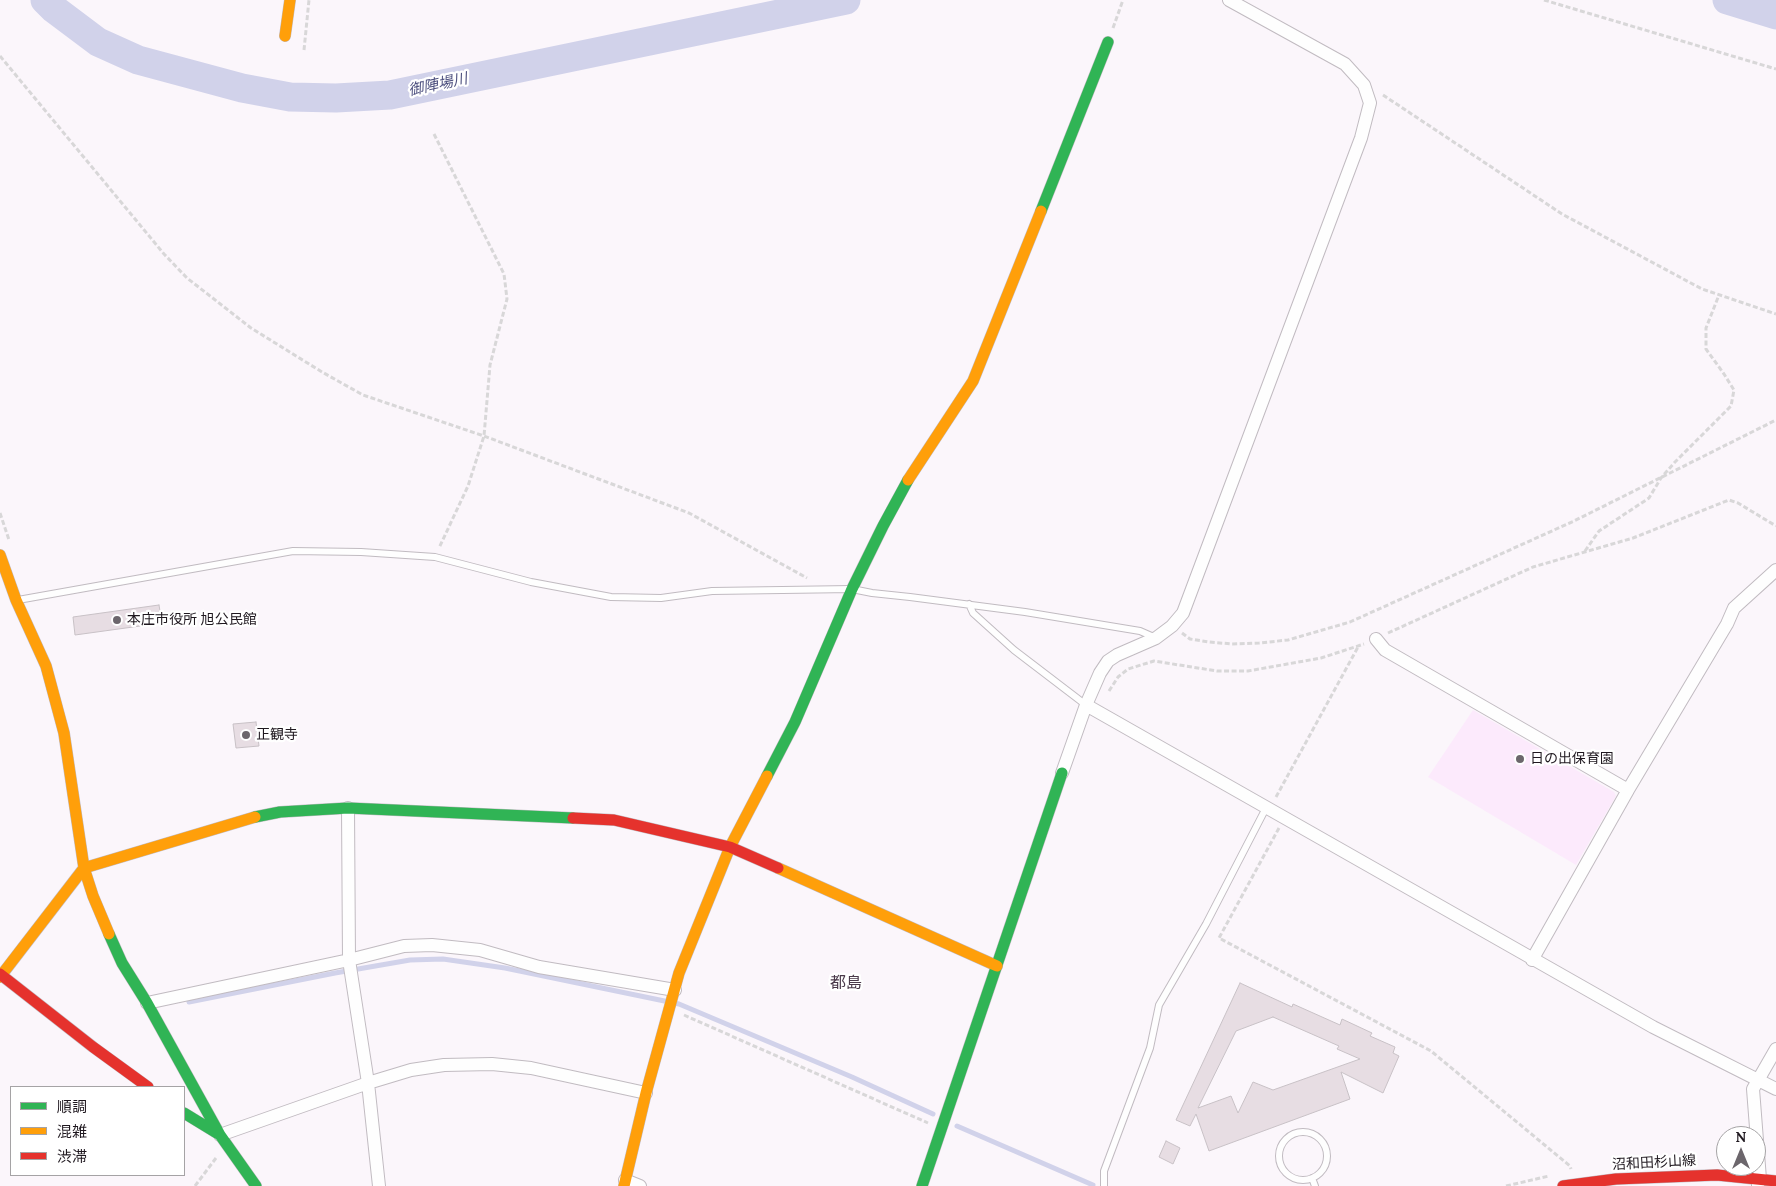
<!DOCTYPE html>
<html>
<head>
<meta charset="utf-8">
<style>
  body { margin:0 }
  #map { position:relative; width:1776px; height:1186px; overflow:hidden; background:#fbf6fb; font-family:Lora,"Noto Sans JP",serif }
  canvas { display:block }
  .legend { position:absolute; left:10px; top:1086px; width:175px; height:90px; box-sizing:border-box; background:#fff; border:1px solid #a5a3a5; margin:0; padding:6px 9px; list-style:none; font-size:15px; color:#1f181f }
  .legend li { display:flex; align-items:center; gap:10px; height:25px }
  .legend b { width:25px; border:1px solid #a5a3a5 }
  .north { position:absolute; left:1716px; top:1126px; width:50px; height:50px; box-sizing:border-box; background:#fff; border:1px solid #a5a3a5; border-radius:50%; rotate:0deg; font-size:14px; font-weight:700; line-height:20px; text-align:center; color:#1f181f }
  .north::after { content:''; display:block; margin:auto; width:18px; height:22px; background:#6c666c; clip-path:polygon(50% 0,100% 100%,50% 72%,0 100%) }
</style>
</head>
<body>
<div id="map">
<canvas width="1776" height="1186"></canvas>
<ul class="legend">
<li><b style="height:6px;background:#30b455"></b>順調</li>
<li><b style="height:6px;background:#ff9f0a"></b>混雑</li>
<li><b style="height:6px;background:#e5322d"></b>渋滞</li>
</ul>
<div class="north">N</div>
</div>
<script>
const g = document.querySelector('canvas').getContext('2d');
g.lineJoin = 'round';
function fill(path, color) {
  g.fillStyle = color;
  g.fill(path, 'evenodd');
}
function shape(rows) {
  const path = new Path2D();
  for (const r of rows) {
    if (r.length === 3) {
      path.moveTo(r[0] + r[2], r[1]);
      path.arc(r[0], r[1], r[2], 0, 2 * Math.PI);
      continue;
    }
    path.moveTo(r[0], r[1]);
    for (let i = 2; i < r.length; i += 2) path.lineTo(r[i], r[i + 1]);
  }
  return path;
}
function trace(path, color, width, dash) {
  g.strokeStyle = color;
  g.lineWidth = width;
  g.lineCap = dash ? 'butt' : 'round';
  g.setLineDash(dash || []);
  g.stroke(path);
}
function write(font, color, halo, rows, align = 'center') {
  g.font = font + ' Lora,"Noto Sans JP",serif';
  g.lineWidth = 4.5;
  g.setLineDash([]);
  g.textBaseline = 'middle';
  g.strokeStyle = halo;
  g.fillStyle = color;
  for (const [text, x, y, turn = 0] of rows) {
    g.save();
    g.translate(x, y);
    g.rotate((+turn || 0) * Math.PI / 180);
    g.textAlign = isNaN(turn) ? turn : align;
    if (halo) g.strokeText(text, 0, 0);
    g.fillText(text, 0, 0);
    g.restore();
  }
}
fill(shape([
  [1473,710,1614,792,1616,796,1576,865,1428,777]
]), '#fceafc');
trace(shape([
  [189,1002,335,973,410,960,443,959,505,968,679,1004,852,1077,933,1114],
  [957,1126,1093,1185]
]), '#d1d2ea', 5);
trace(shape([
  [45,0,54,9,98,42,138,60,242,88,290,97,336,98,390,95,846,0],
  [1727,0,1776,15]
]), '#d1d2ea', 29);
const building = shape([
  [159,605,162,623,75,635,73,617,159,605],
  [256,722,259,746,236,748,233,724,256,722],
  [1240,983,1292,1007,1293,1004,1340,1025,1342,1019,1372,1033,1370,1036,1395,1047,1393,1053,1399,1056,1383,1093,1341,1072,1350,1099,1209,1151,1196,1114,1190,1126,1176,1120,1240,983],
  [1273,1017,1339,1046,1337,1049,1360,1059,1273,1090,1253,1082,1238,1113,1231,1096,1198,1108,1236,1031,1273,1017],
  [1166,1141,1180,1148,1173,1164,1159,1157,1166,1141]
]);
fill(building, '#e7dde3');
trace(building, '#c8c1c6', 1);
const lane = shape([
  [18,600,293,551,361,552,435,557,531,582,611,597,661,598,712,591,852,589,872,593,910,597,1025,612,1140,631,1156,638],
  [969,604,973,613,1014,650,1086,705],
  [1303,1156,24],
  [1312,1178,1315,1186],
  [1104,1186,1104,1171,1150,1048,1159,1005,1206,924,1266,808]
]);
const street = shape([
  [1376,639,1385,650,1628,790],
  [1086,705,1653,1027,1776,1089],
  [1062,773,1086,705,1100,673,1108,661,1117,655,1156,638,1172,626,1183,613,1361,138,1370,103,1364,85,1345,64,1229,0],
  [348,808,349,960,368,1083,379,1186],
  [1532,960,1628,790,1727,624,1734,608,1776,570],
  [147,1003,349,960,404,946,432,945,480,950,539,967,675,990],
  [220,1135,368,1083,411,1070,444,1065,492,1064,531,1068,646,1093],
  [625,1180,640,1186],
  [1758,1185,1760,1179,1753,1089,1776,1049]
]);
const fast = shape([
  [1041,211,1108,42],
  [767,776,795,722,852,589,883,526,908,480],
  [255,817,280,812,348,808,573,818],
  [109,934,122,963,147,1003,220,1135,256,1186],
  [184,1113,220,1135],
  [922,1186,1062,773]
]);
const slow = shape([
  [285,36,290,0],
  [908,480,973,381,1041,211],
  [0,555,16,600,46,666,64,733,84,868,93,896,109,934],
  [778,868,997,966],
  [0,977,84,868,255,817],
  [624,1186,646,1093,679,973,730,847,767,776]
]);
const jam = shape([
  [573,818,614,820,730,847,778,868],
  [0,974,93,1047,148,1087],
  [1563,1186,1616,1179,1717,1175,1776,1181]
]);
trace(lane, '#c1bbc1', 8);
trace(street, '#c1bbc1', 14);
trace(fast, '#c1bbc1', 12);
trace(slow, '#c1bbc1', 12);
trace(jam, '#c1bbc1', 12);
trace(shape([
  [1544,0,1776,69],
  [1113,28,1123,0],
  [304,50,309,0],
  [0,56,164,254,187,278,251,328,322,372,363,395,484,436,689,513,807,578],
  [1383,95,1562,214,1702,289,1776,314],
  [434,134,504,274,507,299,490,365,484,436,468,486,439,548],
  [0,513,9,540],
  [1585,551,1599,531,1649,498,1661,478,1675,462,1731,406,1734,390,1724,374,1706,349,1706,328,1719,295],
  [1182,633,1190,639,1209,642,1232,644,1259,643,1288,640,1350,622,1574,521,1776,420],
  [1388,633,1533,567,1633,538,1729,500,1738,503,1776,526],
  [1109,691,1118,677,1128,669,1154,661,1217,671,1248,671,1321,658,1364,644],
  [1276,797,1358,647],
  [1279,828,1219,938,1431,1051,1570,1166,1571,1169],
  [684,1015,928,1123],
  [195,1186,216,1158],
  [1506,1186,1549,1176]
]), '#d8d7d8', 3, [5, 2.5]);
trace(lane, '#fefefe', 6);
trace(street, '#fefefe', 12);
trace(fast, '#30b455', 11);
trace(slow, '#ff9f0a', 11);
trace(jam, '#e5322d', 11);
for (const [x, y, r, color] of [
  [117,620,5,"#6c666c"],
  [246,735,5,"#6c666c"],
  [1520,759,5,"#6c666c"]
]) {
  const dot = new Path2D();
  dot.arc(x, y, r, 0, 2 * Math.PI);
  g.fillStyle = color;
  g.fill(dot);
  trace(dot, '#fff', 2);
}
write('14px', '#1f181f', '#fff', [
  ["本庄市役所 旭公民館",127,620],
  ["正観寺",256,735],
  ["日の出保育園",1530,759]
], 'left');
write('14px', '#1f181f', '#fff', [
  ["沼和田杉山線",1654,1163,-3]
]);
write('italic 15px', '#4e517f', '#fff', [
  ["御陣場川",438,85,-12]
]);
write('16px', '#493849', '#fff', [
  ["都島",846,983]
]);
</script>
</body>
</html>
